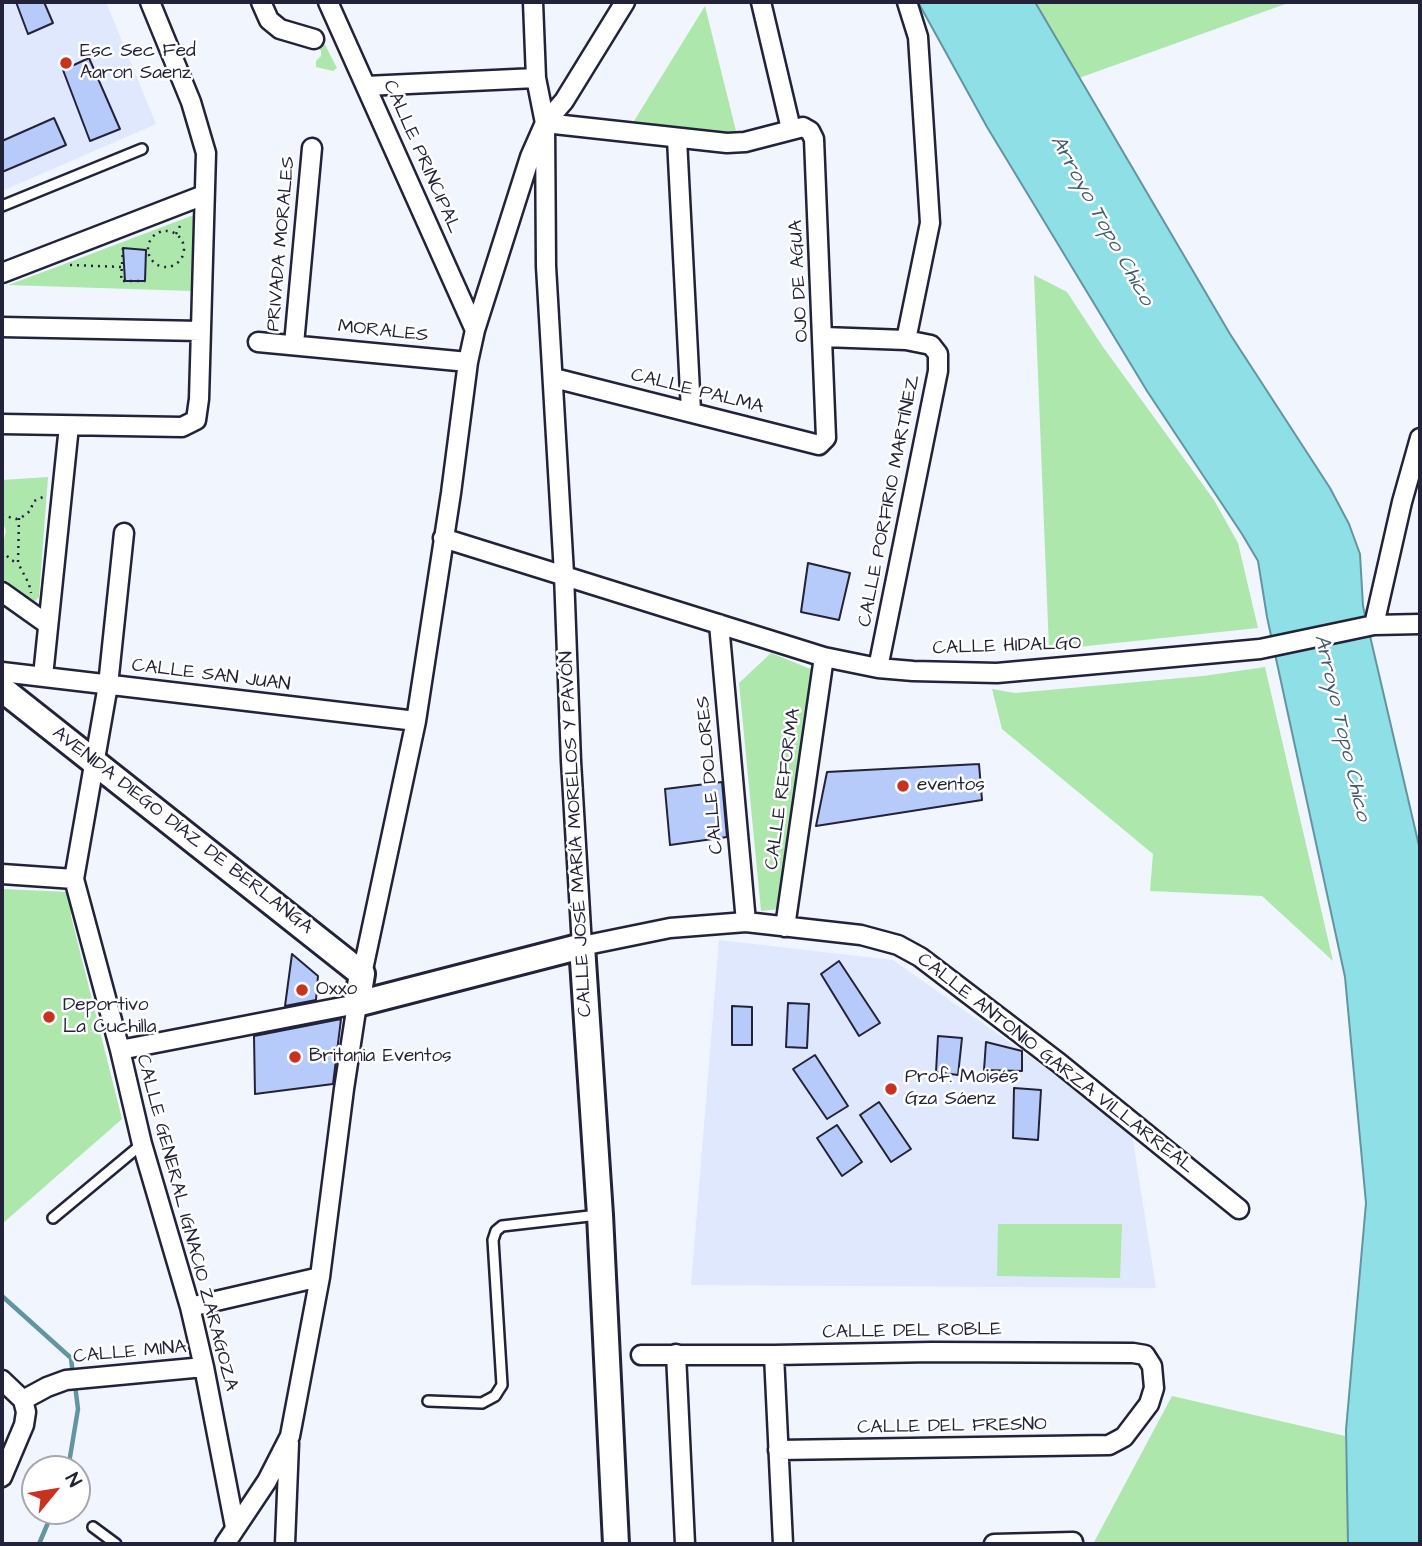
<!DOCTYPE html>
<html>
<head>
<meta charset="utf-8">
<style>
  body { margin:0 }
  #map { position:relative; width:1422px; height:1546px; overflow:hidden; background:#f1f5fe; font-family:"Architects Daughter",sans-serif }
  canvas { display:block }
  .frame { position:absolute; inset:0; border:4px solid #22223b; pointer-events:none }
  .north { position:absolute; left:21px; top:1455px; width:70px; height:70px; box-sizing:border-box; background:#fff; border:2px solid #a7a7b1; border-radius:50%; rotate:60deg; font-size:19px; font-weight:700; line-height:28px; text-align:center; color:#22223b }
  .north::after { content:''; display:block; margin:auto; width:24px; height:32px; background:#c8321e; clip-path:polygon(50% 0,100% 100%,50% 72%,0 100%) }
</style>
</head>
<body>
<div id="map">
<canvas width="1422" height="1546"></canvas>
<div class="frame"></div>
<div class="north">N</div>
</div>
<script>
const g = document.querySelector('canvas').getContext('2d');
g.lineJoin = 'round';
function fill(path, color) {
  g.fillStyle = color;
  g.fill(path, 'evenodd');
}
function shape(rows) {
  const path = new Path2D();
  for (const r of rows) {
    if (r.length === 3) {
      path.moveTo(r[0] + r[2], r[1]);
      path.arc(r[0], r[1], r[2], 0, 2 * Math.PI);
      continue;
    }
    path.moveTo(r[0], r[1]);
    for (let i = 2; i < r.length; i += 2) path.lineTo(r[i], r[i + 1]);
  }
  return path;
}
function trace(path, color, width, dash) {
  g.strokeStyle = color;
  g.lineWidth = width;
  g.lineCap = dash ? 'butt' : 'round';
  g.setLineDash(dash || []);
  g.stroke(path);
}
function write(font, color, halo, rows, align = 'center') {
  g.font = font + ' "Architects Daughter",sans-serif';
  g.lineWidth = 5;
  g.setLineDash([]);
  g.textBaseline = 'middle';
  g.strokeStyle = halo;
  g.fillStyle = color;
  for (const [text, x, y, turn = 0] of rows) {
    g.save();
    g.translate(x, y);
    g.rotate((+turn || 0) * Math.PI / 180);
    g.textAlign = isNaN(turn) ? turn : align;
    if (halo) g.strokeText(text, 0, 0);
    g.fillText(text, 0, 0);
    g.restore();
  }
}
fill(shape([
  [2,2,106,2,156,124,2,191],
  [719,940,893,960,1131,1128,1156,1288,691,1285]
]), '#e0e8fd');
fill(shape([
  [1035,2,1291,2,1079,78],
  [705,6,737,135,634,121],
  [320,35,337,68,333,71,316,67,316,61,321,56,321,51,314,39],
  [199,213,192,291,8,285,62,265],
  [1034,275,1067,292,1103,347,1214,500,1238,543,1258,628,1049,650],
  [48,477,39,597,33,603,23,602,2,587,2,548,6,531,2,520,2,480],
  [771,653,818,672,779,909,761,911,739,683],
  [1265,667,1333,961,1262,896,1150,891,1153,854,1002,729,992,689,1015,693,1203,676],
  [2,889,70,892,71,916,122,1119,2,1224],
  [998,1224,1122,1224,1120,1278,997,1276],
  [1172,1396,1345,1436,1348,1544,1093,1544]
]), '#ade7ac');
const water = shape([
  [918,2,1035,2,1230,334,1330,488,1349,524,1360,554,1363,606,1420,850,1420,1544,1348,1544,1346,1430,1366,1203,1345,977,1267,617,1258,561,1242,534,1147,391,987,127,918,2]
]);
fill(water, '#8ee0e6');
trace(water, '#6394a2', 2);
trace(shape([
  [2,1296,71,1358,73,1376],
  [68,1469,78,1409,75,1385],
  [39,1544,53,1511]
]), '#6394a2', 4.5);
const building = shape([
  [16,2,44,2,53,23,28,34,16,2],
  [89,58,120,129,90,141,63,70,89,58],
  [54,118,66,145,2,172,2,141,54,118],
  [123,248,146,250,145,281,125,281,123,248],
  [808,563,850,573,839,620,801,612,808,563],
  [979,764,982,800,816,826,827,772,979,764],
  [722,782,727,837,670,845,665,789,722,782],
  [292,954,318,976,316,1000,285,1006,292,954],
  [839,961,880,1023,859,1036,821,974,839,961],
  [788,1003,809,1004,807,1048,786,1047,788,1003],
  [732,1006,752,1007,752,1045,732,1045,732,1006],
  [341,1019,333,1084,255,1094,254,1036,341,1019],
  [938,1036,962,1038,958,1075,936,1072,938,1036],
  [986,1042,1022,1051,1022,1071,984,1070,986,1042],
  [815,1055,848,1106,827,1119,793,1069,815,1055],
  [1014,1088,1041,1090,1038,1140,1013,1138,1014,1088],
  [879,1102,911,1149,891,1162,860,1115,879,1102],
  [837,1125,862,1162,842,1176,817,1138,837,1125]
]);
fill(building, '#b7cbfa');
trace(building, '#22223b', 2);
const lane = shape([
  [2,206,142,149],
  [53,1218,142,1144],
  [428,1401,482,1403,495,1396,502,1385,493,1240,496,1231,502,1226,598,1215],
  [93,1527,116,1544]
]);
const street = shape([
  [261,2,269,20,280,29,314,39],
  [328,2,475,330],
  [533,2,536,78,545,123,546,266,564,574,571,761,582,946,670,928,746,922,861,935,898,945,920,957,1059,1063,1239,1209],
  [761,2,791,129],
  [366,86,536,78],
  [545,123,727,143,745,142,803,127,810,131,814,139,826,438,819,445,554,378],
  [677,139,691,411],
  [2,273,204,195],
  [2,327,200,331],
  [824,337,906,340,931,345,938,354,938,371,878,668],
  [906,340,930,223,918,37,907,2],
  [258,342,468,362],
  [294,344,312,148],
  [2,424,182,427,196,420,199,399,206,153,191,102,150,2],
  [124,533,108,685,74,879,120,1050,142,1144,190,1307,204,1367,235,1527],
  [443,538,824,657,878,668,913,671,997,673,1130,661,1260,649,1374,625,1420,624],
  [2,592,47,624],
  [719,624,746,922],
  [1374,625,1402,502,1420,438],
  [2,672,416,721],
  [43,676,69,426],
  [2,874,74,879],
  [785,927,824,657],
  [362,974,416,721,451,493,468,362,475,330,530,157,545,123,564,101,625,2],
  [120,1050,357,1004,344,1089,320,1277,290,1436,267,1481,225,1544],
  [190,1307,320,1277],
  [676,1354,685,1544],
  [641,1355,774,1355,932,1352,1133,1353,1145,1355,1152,1366,1154,1388,1149,1404,1124,1437,1109,1445,778,1450],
  [774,1355,783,1544],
  [2,1380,23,1400],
  [23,1400,47,1387,66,1380,204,1367],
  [2,1477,24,1425,26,1412,23,1400],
  [285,1544,289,1443],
  [994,1544,1073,1542]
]);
const secondary = shape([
  [2,689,362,974,357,1004,582,946,600,1215,616,1544]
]);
trace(lane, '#22223b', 14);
trace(street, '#22223b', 23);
trace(secondary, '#22223b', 30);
trace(shape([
  [166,249,18],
  [176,234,182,222],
  [123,248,121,281,145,281],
  [70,265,122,267],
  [2,515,16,519,22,517,30,511,34,501,43,497],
  [19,518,18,563,29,584,31,593],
  [2,551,11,560,18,563]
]), '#22223b', 2.5, [2, 5]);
trace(lane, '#fff', 9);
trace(street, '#fff', 18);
trace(secondary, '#fff', 24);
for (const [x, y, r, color] of [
  [66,63,7,"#c8321e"],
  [903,786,7,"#c8321e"],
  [302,990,7,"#c8321e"],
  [49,1017,7,"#c8321e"],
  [295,1057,7,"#c8321e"],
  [891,1089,7,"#c8321e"]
]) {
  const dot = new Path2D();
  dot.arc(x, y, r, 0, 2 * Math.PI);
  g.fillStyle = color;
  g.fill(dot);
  trace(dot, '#fff', 2.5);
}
write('19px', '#22223b', '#fff', [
  ["Esc Sec Fed",80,52],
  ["Aaron Saenz",80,74],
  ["eventos",917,786],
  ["Oxxo",316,990],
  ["Deportivo",63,1006],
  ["La Cuchilla",63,1028],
  ["Britania Eventos",309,1057],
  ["Prof. Moisés",905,1078],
  ["Gza Sáenz",905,1100]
], 'left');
write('19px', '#22223b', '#fff', [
  ["CALLE PRINCIPAL",421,157,66],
  ["PRIVADA MORALES",282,244,-85],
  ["OJO DE AGUA",800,281,-93],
  ["MORALES",383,332,6],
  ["CALLE PALMA",697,392,14],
  ["CALLE PORFIRIO MARTÍNEZ",890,501,-79],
  ["CALLE HIDALGO",1007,647,-2],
  ["CALLE SAN JUAN",211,676,7],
  ["CALLE DOLORES",711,775,-95],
  ["CALLE REFORMA",784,789,-82],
  ["AVENIDA DIEGO DÍAZ DE BERLANGA",182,831,38],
  ["CALLE JOSÉ MARÍA MORELOS Y PAVÓN",577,834,-93],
  ["CALLE ANTONIO GARZA VILLARREAL",1055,1064,38],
  ["CALLE GENERAL IGNACIO ZARAGOZA",186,1223,75],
  ["CALLE DEL ROBLE",912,1332,-1],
  ["CALLE MINA",130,1353,-5],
  ["CALLE DEL FRESNO",952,1427,-1]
]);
write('italic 21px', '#425b6e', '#fff', [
  ["Arroyo Topo Chico",1101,221,61],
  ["Arroyo Topo Chico",1341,728,77]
]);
</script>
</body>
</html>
